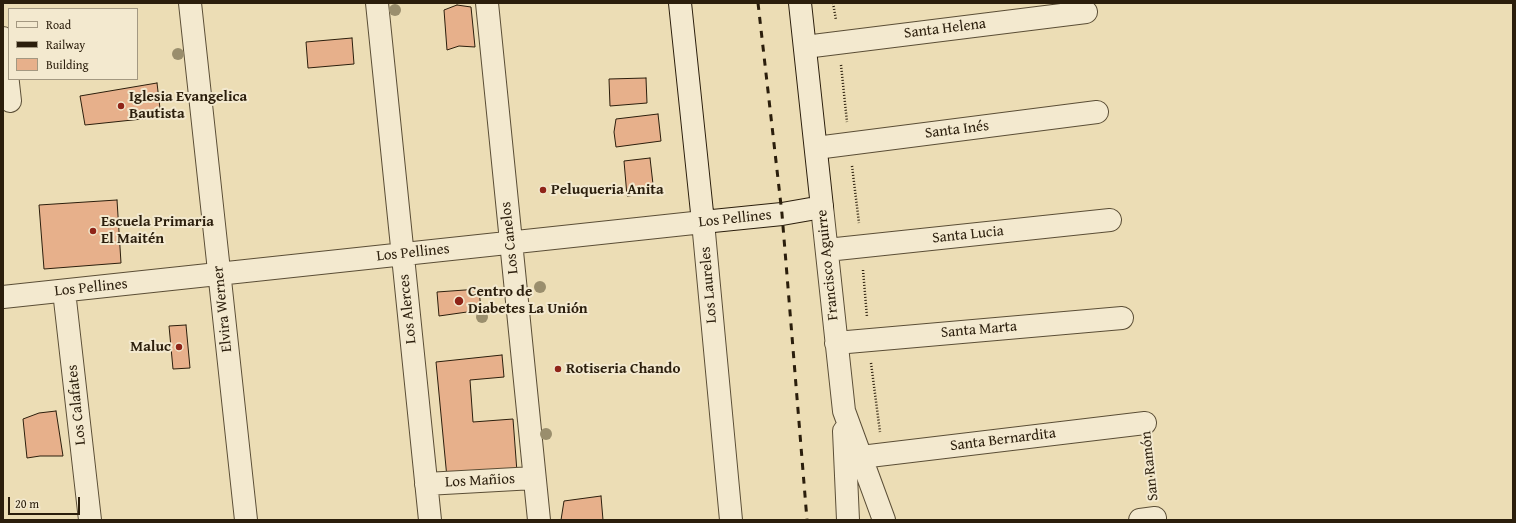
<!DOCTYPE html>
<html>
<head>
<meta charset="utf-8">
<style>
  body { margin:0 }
  #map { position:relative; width:1516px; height:523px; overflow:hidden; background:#ecddb5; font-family:"Gentium Book Plus",serif }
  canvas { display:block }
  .frame { position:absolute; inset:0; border:4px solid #2b1e0c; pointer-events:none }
  .legend { position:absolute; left:8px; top:8px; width:130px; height:72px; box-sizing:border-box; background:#f3e9cf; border:1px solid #a39881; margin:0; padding:5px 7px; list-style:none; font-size:12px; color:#2b1e0c }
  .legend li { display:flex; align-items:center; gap:8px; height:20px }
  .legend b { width:20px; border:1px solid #a39881 }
  .scale { position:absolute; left:8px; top:497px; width:72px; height:18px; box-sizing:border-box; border:2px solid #2b1e0c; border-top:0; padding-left:5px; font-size:12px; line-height:14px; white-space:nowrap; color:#2b1e0c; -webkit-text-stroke:3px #f3e9cf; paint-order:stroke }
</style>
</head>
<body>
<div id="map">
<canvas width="1516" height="523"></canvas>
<div class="frame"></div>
<ul class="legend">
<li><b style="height:5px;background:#f3e9cf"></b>Road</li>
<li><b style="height:5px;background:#2b1e0c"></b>Railway</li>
<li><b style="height:11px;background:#e7b08b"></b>Building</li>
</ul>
<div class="scale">20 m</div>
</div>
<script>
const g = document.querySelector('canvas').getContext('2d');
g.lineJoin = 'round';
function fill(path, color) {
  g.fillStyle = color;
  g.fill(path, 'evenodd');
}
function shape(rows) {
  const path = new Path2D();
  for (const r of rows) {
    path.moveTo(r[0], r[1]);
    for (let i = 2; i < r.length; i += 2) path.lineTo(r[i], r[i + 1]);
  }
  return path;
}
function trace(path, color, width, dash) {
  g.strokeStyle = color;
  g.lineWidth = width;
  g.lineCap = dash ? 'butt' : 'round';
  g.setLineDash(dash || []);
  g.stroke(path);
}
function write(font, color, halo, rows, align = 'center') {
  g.font = font + ' "Gentium Book Plus",serif';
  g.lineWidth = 4;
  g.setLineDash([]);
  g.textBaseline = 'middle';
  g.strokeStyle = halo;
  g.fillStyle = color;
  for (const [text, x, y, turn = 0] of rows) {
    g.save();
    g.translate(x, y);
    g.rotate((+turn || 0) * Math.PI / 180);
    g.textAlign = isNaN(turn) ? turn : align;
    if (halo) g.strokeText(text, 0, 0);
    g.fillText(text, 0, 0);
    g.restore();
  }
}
const building = shape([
  [457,5,471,7,475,47,459,46,447,50,444,10,457,5],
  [352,38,354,64,308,68,306,42,352,38],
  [646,78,647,103,610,106,609,79,646,78],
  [157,83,161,117,85,125,80,96,157,83],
  [658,114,661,141,616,147,614,132,616,119,658,114],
  [650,158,654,193,627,196,624,161,650,158],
  [117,200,121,263,44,269,39,205,117,200],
  [479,289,481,310,439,316,437,292,479,289],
  [186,325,190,368,173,369,169,326,186,325],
  [502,355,504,377,470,380,473,422,513,419,517,472,447,478,436,362,502,355],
  [56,411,63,456,40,456,27,458,23,419,39,413,56,411],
  [601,496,603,520,561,520,564,501,601,496]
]);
fill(building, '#e7b08b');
trace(building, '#2b1e0c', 1);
const street = shape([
  [190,3,246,520],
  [377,3,430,520],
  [487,3,539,520],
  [3,38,10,101],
  [805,47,1086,12],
  [816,148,1097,112],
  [822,207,844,411,884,520],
  [827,250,1110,220],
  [64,291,90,520],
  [3,297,703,222,731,520],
  [836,343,1122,318],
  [844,431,848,520],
  [861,457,1145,423],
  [426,484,534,478],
  [1140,520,1155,518]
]);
const secondary = shape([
  [680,3,703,222,782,214,822,207,800,3]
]);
trace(street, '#5b4e36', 24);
trace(secondary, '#2b1e0c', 24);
trace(shape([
  [833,3,836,20],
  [841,65,847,122],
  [852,166,859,223],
  [863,270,867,317],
  [871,363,880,432],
  [1148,446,1153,496]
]), '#2b1e0c', 2.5, [1, 2]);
trace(street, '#f3e9cf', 22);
trace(secondary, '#f3e9cf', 22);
trace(shape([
  [758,3,782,214,807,520]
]), '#2b1e0c', 3, [7, 7]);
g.fillStyle = '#9a8e6d';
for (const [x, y] of [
  [395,10],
  [178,54],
  [540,287],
  [482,317],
  [546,434]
]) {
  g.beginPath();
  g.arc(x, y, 6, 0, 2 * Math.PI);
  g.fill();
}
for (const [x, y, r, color] of [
  [121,106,4,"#8f2418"],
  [543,190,4,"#8f2418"],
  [93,231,4,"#8f2418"],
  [459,301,5,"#8f2418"],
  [179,347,4,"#8f2418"],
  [558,369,4,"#8f2418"]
]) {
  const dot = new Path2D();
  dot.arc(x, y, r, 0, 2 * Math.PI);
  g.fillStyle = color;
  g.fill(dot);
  trace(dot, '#f3e9cf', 1.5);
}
write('15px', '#2b1e0c', '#f3e9cf', [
  ["Santa Helena",945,29,-7],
  ["Santa Inés",957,130,-7],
  ["Los Pellines",735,219,-6],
  ["Santa Lucia",968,235,-6],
  ["Los Canelos",510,238,-96],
  ["Los Pellines",413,253,-6],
  ["Francisco Aguirre",828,265,-96],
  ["Los Laureles",709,285,-95],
  ["Los Pellines",91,288,-6],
  ["Elvira Werner",223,309,-96],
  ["Los Alerces",408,309,-96],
  ["Santa Marta",979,330,-5],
  ["Los Calafates",77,405,-96],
  ["Santa Bernardita",1003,440,-7],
  ["San Ramón",1150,466,-96],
  ["Los Mañios",480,481,-3]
]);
write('bold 15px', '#2b1e0c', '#f3e9cf', [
  ["Iglesia Evangelica",129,97],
  ["Bautista",129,114],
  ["Peluqueria Anita",551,190],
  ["Escuela Primaria",101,222],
  ["El Maitén",101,239],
  ["Centro de",468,292],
  ["Diabetes La Unión",468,309],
  ["Maluc",171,347,"right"],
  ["Rotiseria Chando",566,369]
], 'left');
</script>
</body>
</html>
